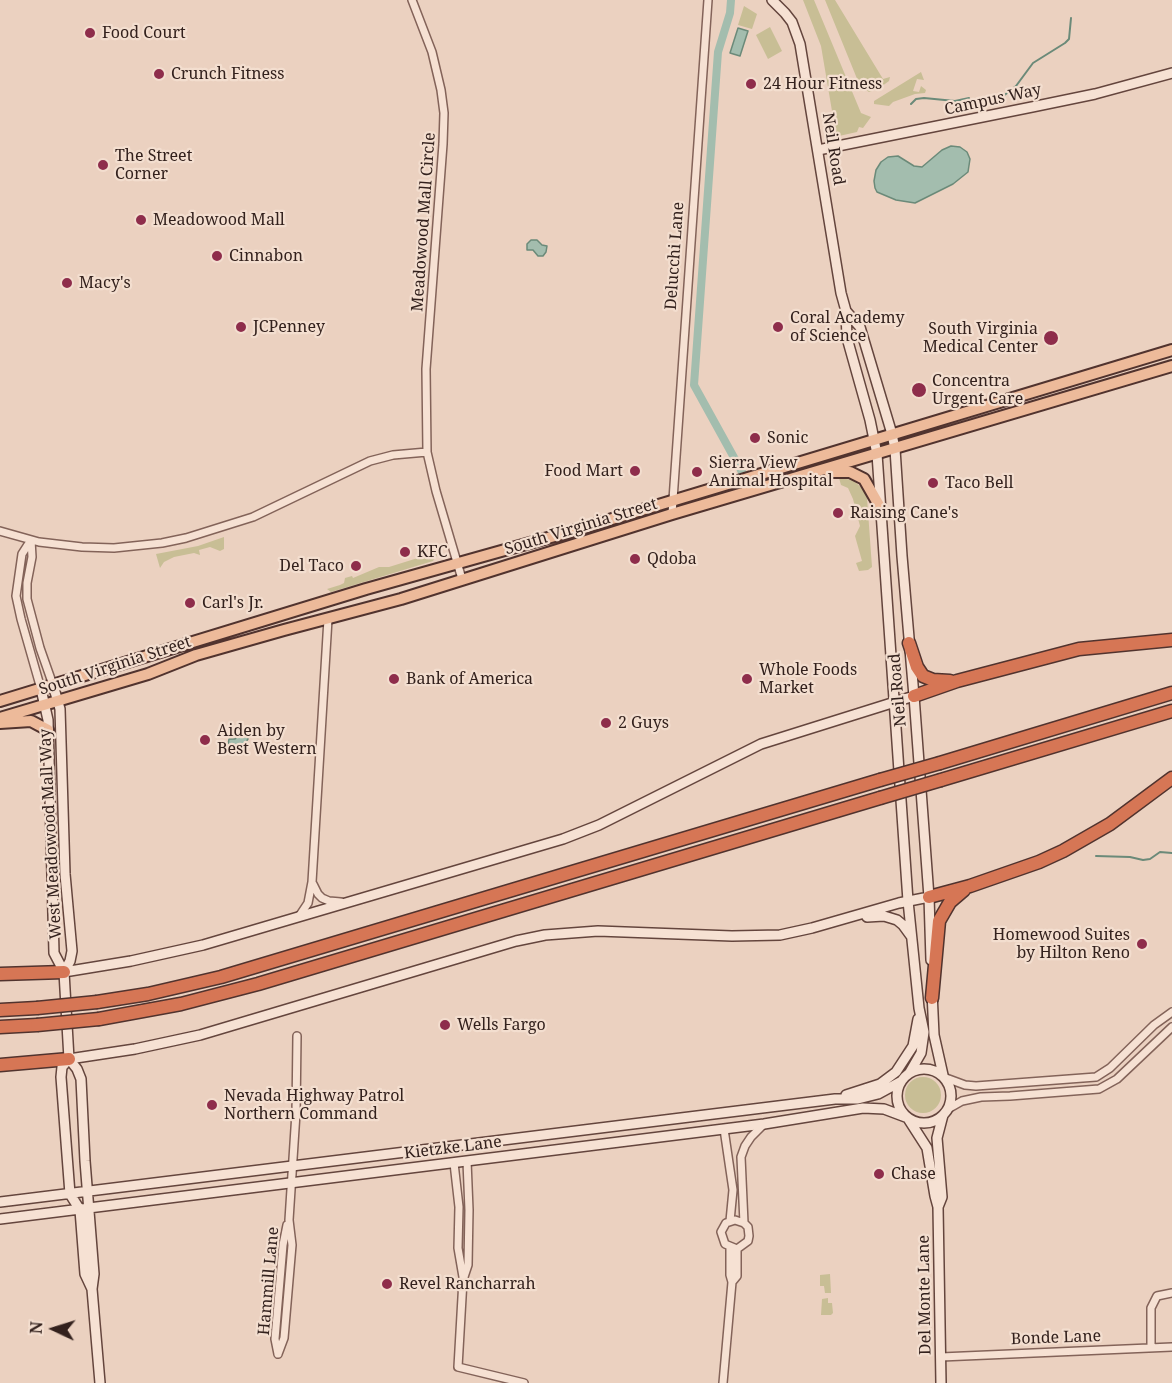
<!DOCTYPE html>
<html>
<head>
<meta charset="utf-8">
<style>
  body { margin:0 }
  #map { position:relative; width:1172px; height:1383px; overflow:hidden; background:#ebd1c0; font-family:"Noto Serif",serif }
  canvas { display:block }
  .north { position:absolute; left:24px; top:1299px; width:60px; height:60px; -webkit-text-stroke:4px #f3decf; paint-order:stroke; rotate:274deg; font-size:16px; font-weight:700; line-height:24px; text-align:center; color:#33211d }
  .north::after { content:''; display:block; margin:auto; width:21px; height:27px; background:#33211d; clip-path:polygon(50% 0,100% 100%,50% 72%,0 100%) }
</style>
</head>
<body>
<div id="map">
<canvas width="1172" height="1383"></canvas>
<div class="north">N</div>
</div>
<script>
const g = document.querySelector('canvas').getContext('2d');
g.lineJoin = 'round';
function fill(path, color) {
  g.fillStyle = color;
  g.fill(path, 'evenodd');
}
function shape(rows) {
  const path = new Path2D();
  for (const r of rows) {
    if (r.length === 3) {
      path.moveTo(r[0] + r[2], r[1]);
      path.arc(r[0], r[1], r[2], 0, 2 * Math.PI);
      continue;
    }
    path.moveTo(r[0], r[1]);
    for (let i = 2; i < r.length; i += 2) path.lineTo(r[i], r[i + 1]);
  }
  return path;
}
function trace(path, color, width, dash) {
  g.strokeStyle = color;
  g.lineWidth = width;
  g.lineCap = dash ? 'butt' : 'round';
  g.setLineDash(dash || []);
  g.stroke(path);
}
function write(font, color, halo, rows, align = 'center') {
  g.font = font + ' "Noto Serif",serif';
  g.lineWidth = 4.5;
  g.setLineDash([]);
  g.textBaseline = 'middle';
  g.strokeStyle = halo;
  g.fillStyle = color;
  for (const [text, x, y, turn = 0] of rows) {
    g.save();
    g.translate(x, y);
    g.rotate((+turn || 0) * Math.PI / 180);
    g.textAlign = isNaN(turn) ? turn : align;
    if (halo) g.strokeText(text, 0, 0);
    g.fillText(text, 0, 0);
    g.restore();
  }
}
fill(shape([
  [803,0,814,0,861,113,871,117,863,128,859,127,857,132,839,136,831,132,830,116,832,111,821,46],
  [825,0,835,0,883,79,890,77,889,81,878,89,869,92,860,86],
  [744,6,757,14,752,29,738,25],
  [770,27,782,51,768,59,756,35],
  [921,72,924,80,917,79,913,91,919,92,921,86,926,90,925,93,915,94,893,102,889,106,874,104,874,101],
  [839,478,853,480,865,491,867,498,872,567,868,570,859,571,856,563,862,561,855,536,860,526,853,499,848,488,841,485],
  [224,537,224,549,220,551,210,547,199,550,200,555,194,553,174,557,164,562,160,568,156,554,198,546],
  [437,552,438,554,433,561,331,592,327,589,340,585,344,583,345,578,352,576,353,578,379,567,389,567],
  [923,1095,18],
  [830,1274,831,1293,825,1293,824,1286,820,1286,820,1275],
  [828,1298,828,1303,832,1303,833,1313,831,1315,821,1315,822,1299]
]), '#c8be95');
const water = shape([
  [738,28,748,31,740,56,730,53,738,28],
  [951,146,960,147,967,152,970,159,968,172,953,184,915,203,896,200,877,192,875,188,874,181,876,170,881,162,888,157,898,156,914,166,922,167,942,150,951,146],
  [531,240,537,240,542,245,547,246,546,252,543,256,538,256,533,250,527,250,527,244,531,240],
  [243,732,246,733,248,739,243,746,237,748,228,745,229,739,235,739,240,733,243,732]
]);
fill(water, '#a3bdae');
trace(water, '#6b8a79', 1.5);
trace(shape([
  [981,99,992,99,1002,97,1016,86,1033,63,1065,43,1069,39,1071,18],
  [911,104,916,99,924,98,955,101,969,98],
  [1096,856,1130,857,1143,860,1150,859,1160,852,1172,853]
]), '#6b8a79', 2);
trace(shape([
  [731,0,730,13,718,52,694,385,742,472]
]), '#a3bdae', 8);
const street = shape([
  [412,0,432,52,441,90,444,113,443,144,426,369,427,452,436,491,462,579],
  [672,514,708,0],
  [0,531,39,542,82,547,114,548,162,543,186,538,253,517,370,461,393,455,427,452],
  [31,540,22,554,16,596,21,619,41,689],
  [31,540,32,557,27,583,27,599,40,648,53,685],
  [313,884,318,894,322,898,329,901,341,902],
  [300,915,308,903,312,882,328,619],
  [946,1078,965,1085,976,1086,1096,1077,1110,1068,1154,1025,1172,1012],
  [948,1109,962,1101,981,1097,1010,1096,1099,1089,1117,1079,1172,1027],
  [724,1129,733,1190,730,1221],
  [467,1161,469,1210,468,1265,463,1280,458,1367,524,1383],
  [454,1163,459,1207,458,1248,463,1277],
  [744,1223,735,1220,726,1223,721,1232,725,1244,737,1249,748,1241,749,1236,748,1227,744,1223,741,1157,745,1146,751,1137,764,1124],
  [732,1282,737,1276,737,1249],
  [1151,1348,1151,1308,1157,1296,1172,1293],
  [278,1354,284,1338,292,1245,289,1220,296,1113,297,1036],
  [278,1354,275,1339,283,1245,287,1225],
  [941,1357,1172,1347],
  [723,1383,732,1282,730,1275,730,1248]
]);
const secondary = shape([
  [772,0,785,13,792,22,800,44,841,293,846,311,847,338,870,420,877,454,908,901,919,1008,924,1032,921,1053,910,1072],
  [818,150,1032,107,1095,94,1172,73],
  [846,311,860,327,892,434,895,449,902,556,914,696,929,897,931,960],
  [53,685,60,709,65,874,72,951,70,961,64,972],
  [41,689,48,720,54,953,64,972,69,1059,77,1069,81,1079,85,1161,94,1274,92,1289,100,1383],
  [867,917,884,916,897,920,903,925,911,936],
  [64,972,131,961,203,945,563,839,599,825,761,744,914,696],
  [932,992,934,1035,943,1075],
  [69,1059,135,1049,200,1035,516,941,545,935,598,931,732,936,780,935,812,928,899,903,929,897],
  [69,1059,62,1067,61,1077,70,1194,80,1210,85,1274,92,1289],
  [924,1096,27],
  [846,1095,880,1084,896,1072,913,1046,918,1019],
  [909,1120,927,1148,935,1196,938,1207,941,1383],
  [0,1202,835,1099,858,1099,878,1094,900,1082],
  [938,1207,942,1197,937,1138,943,1115],
  [0,1219,764,1124,863,1108,884,1109,908,1118]
]);
const primary = shape([
  [829,472,850,472,864,479,880,507],
  [0,701,366,589,569,532,1172,350],
  [0,718,148,674,196,655,284,630,401,599,672,514,1172,366],
  [0,723,31,721,48,730]
]);
const highway = shape([
  [909,643,917,667,923,676,933,680,950,681],
  [914,696,957,681,1079,649,1172,640],
  [940,763,1172,693],
  [941,780,1172,711],
  [929,897,970,886,1039,862,1063,851,1110,824,1172,778],
  [0,974,64,972],
  [932,998,939,921,950,902,964,890],
  [97,1002,148,994,221,977,880,780],
  [0,1010,37,1008],
  [99,1019,181,1004,258,984,880,798],
  [0,1027,37,1025],
  [0,1065,69,1059]
]);
trace(street, '#836359', 10);
trace(secondary, '#64453d', 12);
trace(primary, '#51332e', 14);
trace(highway, '#51332e', 15);
trace(street, '#f6e1d3', 7);
trace(secondary, '#f6e1d3', 9);
trace(primary, '#edba9a', 10);
trace(highway, '#d67655', 12);
const highwayBridge = shape([
  [880,780,940,763],
  [880,798,941,780],
  [37,1008,97,1002],
  [37,1025,99,1019]
]);
trace(highwayBridge, '#51332e', 15, []);
trace(highwayBridge, '#d67655', 12);
for (const [x, y, r, color] of [
  [90,33,6,"#8e2d4b"],
  [159,74,6,"#8e2d4b"],
  [751,84,6,"#8e2d4b"],
  [103,165,6,"#8e2d4b"],
  [141,220,6,"#8e2d4b"],
  [217,256,6,"#8e2d4b"],
  [67,283,6,"#8e2d4b"],
  [241,327,6,"#8e2d4b"],
  [778,327,6,"#8e2d4b"],
  [1051,338,8,"#8e2d4b"],
  [919,390,8,"#8e2d4b"],
  [755,438,6,"#8e2d4b"],
  [635,471,6,"#8e2d4b"],
  [697,472,6,"#8e2d4b"],
  [933,483,6,"#8e2d4b"],
  [838,513,6,"#8e2d4b"],
  [405,552,6,"#8e2d4b"],
  [635,559,6,"#8e2d4b"],
  [356,566,6,"#8e2d4b"],
  [190,603,6,"#8e2d4b"],
  [394,679,6,"#8e2d4b"],
  [747,679,6,"#8e2d4b"],
  [606,723,6,"#8e2d4b"],
  [205,740,6,"#8e2d4b"],
  [1142,944,6,"#8e2d4b"],
  [445,1025,6,"#8e2d4b"],
  [212,1105,6,"#8e2d4b"],
  [879,1174,6,"#8e2d4b"],
  [387,1284,6,"#8e2d4b"]
]) {
  const dot = new Path2D();
  dot.arc(x, y, r, 0, 2 * Math.PI);
  g.fillStyle = color;
  g.fill(dot);
  trace(dot, '#f3decf', 2);
}
write('16px', '#33211d', '#f3decf', [
  ["Food Court",102,33],
  ["Crunch Fitness",171,74],
  ["24 Hour Fitness",763,84],
  ["The Street",115,156],
  ["Corner",115,174],
  ["Meadowood Mall",153,220],
  ["Cinnabon",229,256],
  ["Macy's",79,283],
  ["Coral Academy",790,318],
  ["of Science",790,336],
  ["JCPenney",253,327],
  ["South Virginia",1038,329,"right"],
  ["Medical Center",1038,347,"right"],
  ["Concentra",932,381],
  ["Urgent Care",932,399],
  ["Sonic",767,438],
  ["Sierra View",709,463],
  ["Animal Hospital",709,481],
  ["Food Mart",623,471,"right"],
  ["Taco Bell",945,483],
  ["Raising Cane's",850,513],
  ["KFC",417,552],
  ["Qdoba",647,559],
  ["Del Taco",344,566,"right"],
  ["Carl's Jr.",202,603],
  ["Whole Foods",759,670],
  ["Market",759,688],
  ["Bank of America",406,679],
  ["2 Guys",618,723],
  ["Aiden by",217,731],
  ["Best Western",217,749],
  ["Homewood Suites",1130,935,"right"],
  ["by Hilton Reno",1130,953,"right"],
  ["Wells Fargo",457,1025],
  ["Nevada Highway Patrol",224,1096],
  ["Northern Command",224,1114],
  ["Chase",891,1174],
  ["Revel Rancharrah",399,1284]
], 'left');
write('16px', '#33211d', '#f3decf', [
  ["Campus Way",993,100,-12],
  ["Neil Road",833,149,81],
  ["Meadowood Mall Circle",424,222,-86],
  ["Delucchi Lane",675,256,-86],
  ["South Virginia Street",581,527,-17],
  ["South Virginia Street",115,666,-18],
  ["Neil Road",898,690,-95],
  ["West Meadowood Mall Way",51,834,-93],
  ["Kietzke Lane",453,1148,-7],
  ["Hammill Lane",269,1281,-85],
  ["Del Monte Lane",925,1295,-91],
  ["Bonde Lane",1056,1338,-2]
]);
</script>
</body>
</html>
